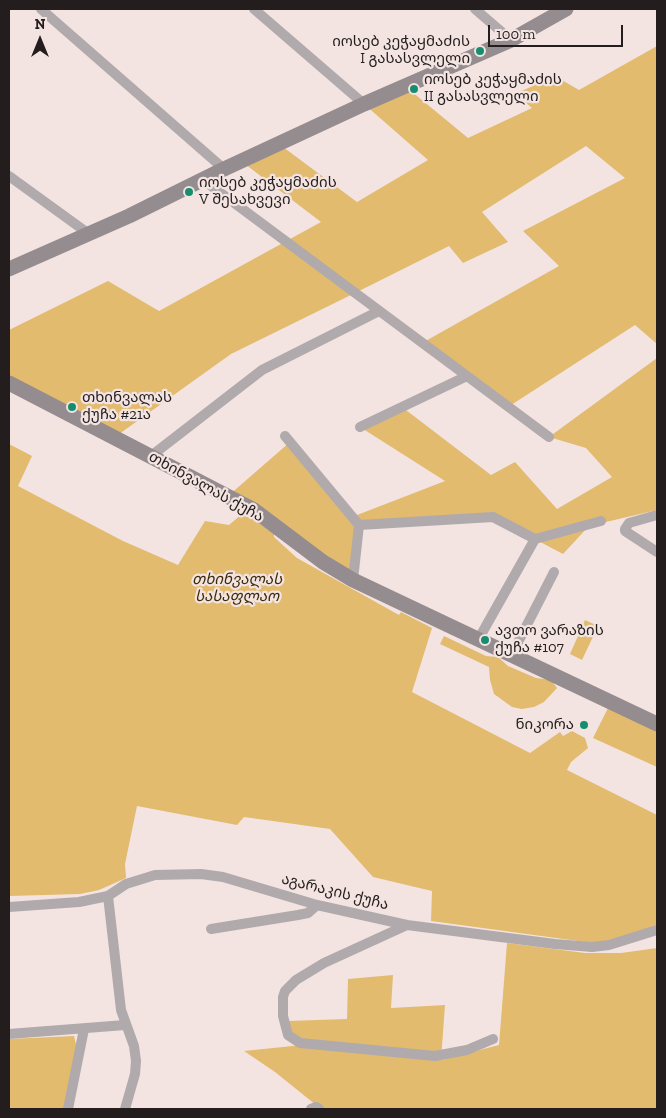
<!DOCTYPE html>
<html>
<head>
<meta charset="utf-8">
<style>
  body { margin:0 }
  #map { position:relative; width:666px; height:1118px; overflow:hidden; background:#f3e4e2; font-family:"Zilla Slab",serif }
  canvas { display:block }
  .frame { position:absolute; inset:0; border:10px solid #231e1d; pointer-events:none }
  .north { position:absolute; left:15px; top:15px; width:50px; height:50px; -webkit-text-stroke:4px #f3e4e2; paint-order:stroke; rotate:0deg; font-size:14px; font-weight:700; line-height:20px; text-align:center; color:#231e1d }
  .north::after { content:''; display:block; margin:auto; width:18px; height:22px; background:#231e1d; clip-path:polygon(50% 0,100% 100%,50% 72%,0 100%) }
  .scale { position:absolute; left:488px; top:25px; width:135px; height:22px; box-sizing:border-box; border:2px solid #231e1d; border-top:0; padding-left:6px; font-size:15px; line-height:18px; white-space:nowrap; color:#231e1d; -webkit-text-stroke:4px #f3e4e2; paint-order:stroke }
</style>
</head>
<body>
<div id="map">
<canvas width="666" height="1118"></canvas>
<div class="frame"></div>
<div class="north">N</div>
<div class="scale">100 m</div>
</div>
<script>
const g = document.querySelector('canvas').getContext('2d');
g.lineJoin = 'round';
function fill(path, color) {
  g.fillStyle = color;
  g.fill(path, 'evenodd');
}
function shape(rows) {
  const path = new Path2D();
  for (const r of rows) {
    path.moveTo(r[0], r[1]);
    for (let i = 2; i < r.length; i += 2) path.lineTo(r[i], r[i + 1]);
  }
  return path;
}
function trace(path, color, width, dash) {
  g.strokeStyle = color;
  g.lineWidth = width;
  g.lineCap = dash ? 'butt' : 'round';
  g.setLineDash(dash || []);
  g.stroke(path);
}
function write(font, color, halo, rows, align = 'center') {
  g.font = font + ' "Zilla Slab","Noto Sans Georgian",serif';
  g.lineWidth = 4.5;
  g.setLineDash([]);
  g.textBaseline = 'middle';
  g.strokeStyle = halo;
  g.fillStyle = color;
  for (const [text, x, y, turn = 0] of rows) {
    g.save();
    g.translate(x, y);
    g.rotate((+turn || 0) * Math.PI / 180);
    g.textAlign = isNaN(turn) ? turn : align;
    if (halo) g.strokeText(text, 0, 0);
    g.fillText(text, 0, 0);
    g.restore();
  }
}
fill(shape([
  [657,46,657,344,635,325,508,407,422,343,559,266,523,231,625,178,586,146,482,212,508,242,463,263,449,246,355,293,231,354,115,437,9,381,9,330,108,281,159,311,321,222,241,161,279,144,357,202,428,160,364,104,405,86,468,138,532,108,515,94,555,76,579,90],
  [657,358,657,510,589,526,563,554,493,517,359,525,353,580,228,496,290,442,352,517,445,481,360,427,402,407,491,475,515,462,557,509,612,477,586,448,549,437],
  [9,444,32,456,18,486,123,541,178,565,205,521,229,525,243,513,274,533,274,537,297,558,399,615,401,612,432,628,412,692,530,753,560,732,563,736,572,731,585,738,588,748,571,762,567,770,657,815,657,925,615,940,593,943,431,921,432,891,373,877,330,829,244,817,237,825,137,806,125,864,126,878,99,890,80,894,9,896],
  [585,620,598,626,582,660,570,654],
  [444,636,486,656,498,657,508,666,536,678,551,680,557,688,544,702,534,707,522,709,512,707,494,694,490,680,489,667,440,644],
  [608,708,657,731,657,767,593,738],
  [507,943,585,953,621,953,657,948,657,1109,321,1109,275,1072,244,1051,302,1045,292,1032,288,1021,347,1019,348,979,393,975,391,1008,445,1005,441,1060,499,1045],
  [74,1036,77,1049,64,1109,9,1109,9,1039]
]), '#e2bb6f');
trace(shape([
  [41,9,224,169],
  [254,9,364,104],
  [475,9,511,40],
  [9,176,89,234],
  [202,179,549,437],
  [360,427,467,376],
  [285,436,359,525,353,580],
  [151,456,262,370,379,311],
  [657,515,629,523,625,529,625,531,657,552],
  [359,525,493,517,535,539],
  [478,640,535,539,601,521],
  [512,654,554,572],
  [108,896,121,1010,134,1046,136,1061,135,1074,125,1109],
  [9,907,79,902,108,896,126,884,155,875,201,874,223,877,317,905,407,925,555,944,592,947,609,945,657,930],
  [407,925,324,963,296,980,285,991,283,997,283,1016,288,1035,300,1043,435,1056,467,1050,493,1039],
  [211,929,298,915,308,913,317,905],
  [9,1034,125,1025],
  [68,1109,84,1029],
  [311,1109,316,1107,319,1109]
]), '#b0aaac', 10);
trace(shape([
  [9,269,129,216,224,169,364,104,511,40,566,9],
  [9,383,254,510,323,562,353,580,657,724]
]), '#958c8f', 15);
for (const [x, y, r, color] of [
  [480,51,5,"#178d6f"],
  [414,89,5,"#178d6f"],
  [189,192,5,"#178d6f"],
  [72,407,5,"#178d6f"],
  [485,640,5,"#178d6f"],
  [584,725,5,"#178d6f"]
]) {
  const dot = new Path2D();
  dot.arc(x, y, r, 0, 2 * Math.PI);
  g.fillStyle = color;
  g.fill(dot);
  trace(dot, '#f3e4e2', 2);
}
write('15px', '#231e1d', '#f3e4e2', [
  ["იოსებ კეჭაყმაძის",470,42,"right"],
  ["I გასასვლელი",470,59,"right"],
  ["იოსებ კეჭაყმაძის",424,80],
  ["II გასასვლელი",424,97],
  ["იოსებ კეჭაყმაძის",199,183],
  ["V შესახვევი",199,200],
  ["თხინვალას",82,398],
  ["ქუჩა #21ა",82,415],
  ["ავთო ვარაზის",495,631],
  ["ქუჩა #107",495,648],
  ["ნიკორა",574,725,"right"]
], 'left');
write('15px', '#231e1d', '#f3e4e2', [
  ["თხინვალას ქუჩა",206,487,29],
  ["აგარაკის ქუჩა",335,892,14]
]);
write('italic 15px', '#3c2b08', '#f3e4e2', [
  ["თხინვალას",237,580],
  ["სასაფლაო",237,597]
]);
</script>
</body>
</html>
